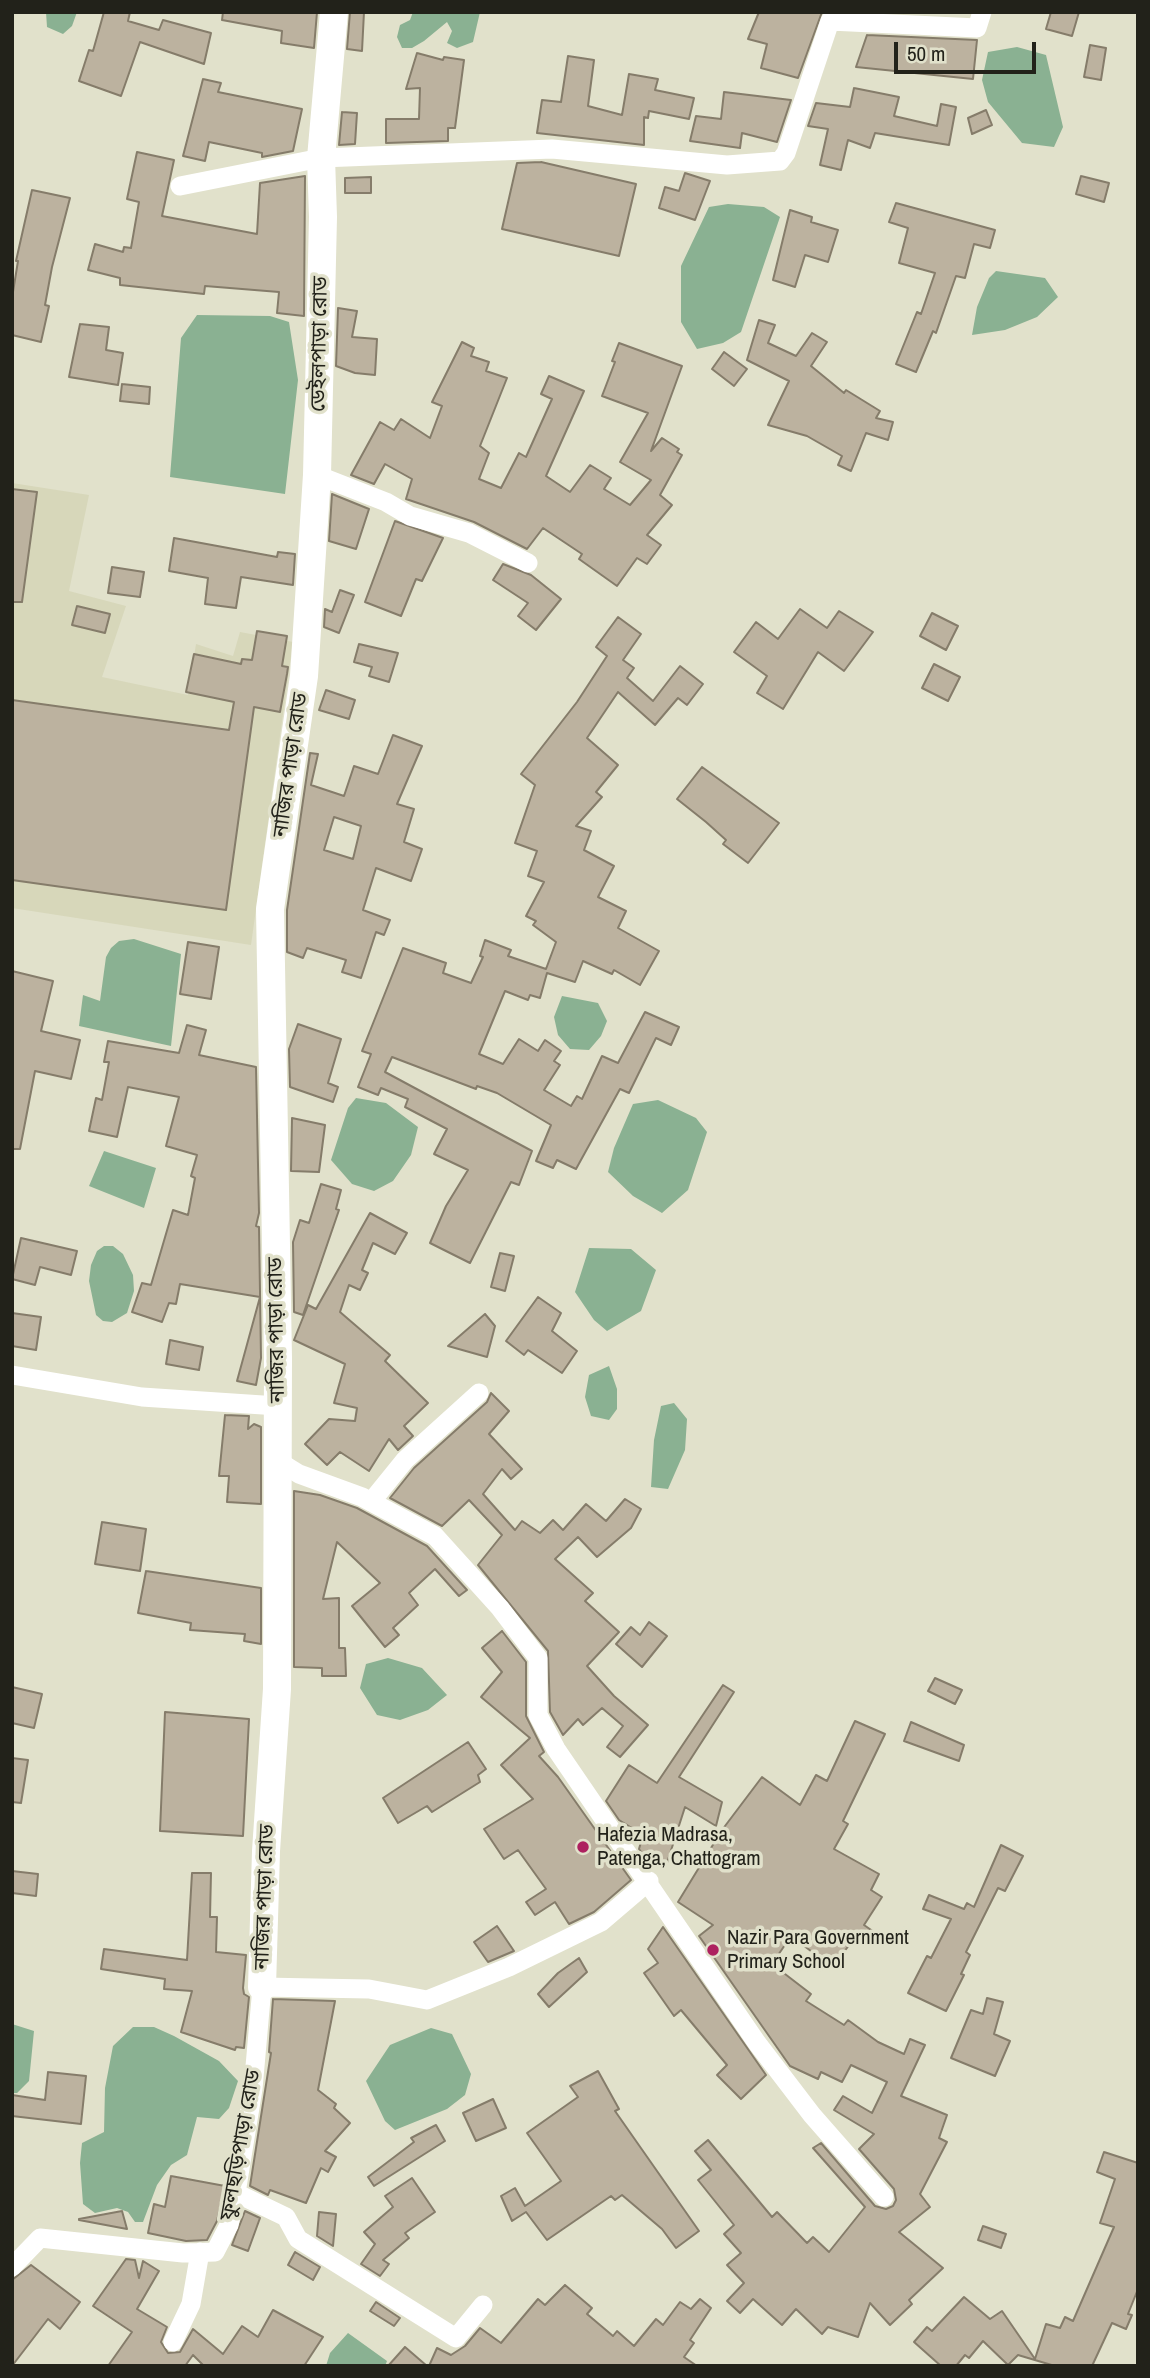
<!DOCTYPE html>
<html>
<head>
<meta charset="utf-8">
<style>
  body { margin:0 }
  #map { position:relative; width:1150px; height:2378px; overflow:hidden; background:#e1e1cb; font-family:"Archivo Narrow",sans-serif }
  canvas { display:block }
  .frame { position:absolute; inset:0; border:14px solid #22221a; pointer-events:none }
  .scale { position:absolute; left:894px; top:42px; width:142px; height:32px; box-sizing:border-box; border:4px solid #22221a; border-top:0; padding-left:9px; font-size:21px; line-height:24px; white-space:nowrap; color:#22221a; -webkit-text-stroke:5px #e1e1cb; paint-order:stroke }
</style>
</head>
<body>
<div id="map">
<canvas width="1150" height="2378"></canvas>
<div class="frame"></div>
<div class="scale">50 m</div>
</div>
<script>
const g = document.querySelector('canvas').getContext('2d');
g.lineJoin = 'round';
function fill(path, color) {
  g.fillStyle = color;
  g.fill(path, 'evenodd');
}
function shape(rows) {
  const path = new Path2D();
  for (const r of rows) {
    path.moveTo(r[0], r[1]);
    for (let i = 2; i < r.length; i += 2) path.lineTo(r[i], r[i + 1]);
  }
  return path;
}
function trace(path, color, width, dash) {
  g.strokeStyle = color;
  g.lineWidth = width;
  g.lineCap = dash ? 'butt' : 'round';
  g.setLineDash(dash || []);
  g.stroke(path);
}
function write(font, color, halo, rows, align = 'center') {
  g.font = font + ' "Archivo Narrow","Noto Sans Bengali",sans-serif';
  g.lineWidth = 7;
  g.setLineDash([]);
  g.textBaseline = 'middle';
  g.strokeStyle = halo;
  g.fillStyle = color;
  for (const [text, x, y, turn = 0] of rows) {
    g.save();
    g.translate(x, y);
    g.rotate((+turn || 0) * Math.PI / 180);
    g.textAlign = isNaN(turn) ? turn : align;
    if (halo) g.strokeText(text, 0, 0);
    g.fillText(text, 0, 0);
    g.restore();
  }
}
fill(shape([
  [12,483,89,495,69,591,126,606,102,677,188,695,196,644,233,656,240,632,293,642,251,945,12,908]
]), '#d7d7ba');
fill(shape([
  [46,12,77,12,72,26,63,34,47,27],
  [413,12,480,12,473,42,457,48,447,43,452,31,447,22,424,41,412,48,402,48,397,37,400,25,410,20],
  [1017,47,1046,55,1063,127,1054,147,1022,143,988,102,982,80,988,52],
  [728,204,764,207,780,217,741,332,723,343,697,349,681,322,681,266,709,207],
  [996,271,1045,278,1058,297,1037,317,1005,330,972,335,977,307,989,278],
  [197,315,270,316,289,322,298,380,285,494,170,477,181,338],
  [134,939,181,954,171,1046,79,1026,83,995,100,1001,106,957,111,948,119,941],
  [562,996,598,1003,607,1021,601,1036,589,1050,570,1049,558,1035,554,1017],
  [356,1098,386,1103,418,1127,411,1155,393,1181,374,1191,352,1184,331,1160,348,1108],
  [658,1100,696,1118,707,1132,688,1190,662,1213,633,1196,608,1172,614,1148,633,1104],
  [104,1151,156,1168,144,1208,89,1186],
  [104,1246,113,1246,123,1254,133,1275,134,1291,127,1313,112,1322,103,1321,96,1315,89,1281,91,1265,97,1251],
  [589,1248,631,1249,656,1270,641,1311,607,1331,594,1320,575,1292],
  [609,1366,617,1389,617,1409,609,1420,591,1416,585,1397,589,1375],
  [674,1403,687,1419,685,1450,668,1489,651,1487,654,1440,661,1406],
  [388,1658,422,1668,447,1695,428,1710,400,1720,377,1715,360,1688,366,1664],
  [12,2024,34,2031,29,2081,17,2093,12,2093],
  [133,2027,154,2027,174,2036,219,2061,238,2081,229,2108,219,2119,197,2117,187,2155,171,2165,157,2185,143,2222,135,2222,128,2212,117,2208,95,2213,83,2204,80,2163,82,2143,104,2132,105,2088,113,2046],
  [431,2028,452,2034,471,2074,465,2095,447,2109,395,2130,385,2121,366,2081,390,2045],
  [348,2333,387,2361,385,2366,326,2366,330,2353]
]), '#8ab192');
const building = shape([
  [104,12,130,12,128,21,159,30,163,20,211,33,204,64,140,42,121,96,79,81,89,50,93,51,104,12],
  [223,12,317,12,314,48,281,43,282,31,222,20,223,12],
  [350,12,364,12,362,51,347,49,350,12],
  [759,12,822,12,798,78,761,68,767,44,748,39,759,12],
  [1051,12,1079,12,1072,36,1046,29,1051,12],
  [867,35,977,40,973,79,856,67,867,35],
  [1090,45,1106,48,1101,80,1084,77,1090,45],
  [417,53,443,60,444,57,464,60,455,128,448,128,448,141,386,143,386,119,419,119,420,88,406,89,417,53],
  [568,56,594,60,588,106,622,115,629,74,658,79,655,90,694,98,689,119,649,111,648,118,644,117,644,145,537,133,542,100,561,102,568,56],
  [203,79,221,83,218,92,302,109,293,151,262,157,262,153,209,142,205,161,183,156,203,79],
  [854,88,899,97,894,116,937,126,941,104,956,107,949,145,875,133,870,148,848,140,841,170,820,165,828,129,808,126,816,103,850,107,854,88],
  [724,92,791,100,777,142,742,133,740,148,690,141,696,116,721,119,724,92],
  [986,110,992,125,972,134,968,118,986,110],
  [342,112,357,113,355,144,339,145,342,112],
  [137,152,174,160,162,216,257,234,260,183,305,176,304,316,277,313,279,292,205,286,204,294,120,285,120,278,88,270,95,244,123,252,124,247,131,248,139,202,127,199,137,152],
  [541,162,636,184,619,256,502,229,517,163,541,162],
  [685,173,710,181,695,220,659,208,665,187,679,191,685,173],
  [1081,176,1109,183,1104,202,1076,194,1081,176],
  [371,177,371,193,345,193,345,178,371,177],
  [32,190,70,198,52,267,45,305,49,306,41,342,12,335,12,298,18,261,16,261,32,190],
  [896,203,995,230,990,248,974,244,965,278,956,276,936,333,933,331,916,372,896,364,917,312,921,314,935,273,899,263,908,228,889,222,896,203],
  [790,210,812,217,811,222,838,230,828,262,805,255,795,287,773,280,790,210],
  [338,308,357,311,352,337,377,339,375,375,355,373,336,366,338,308],
  [759,320,775,325,768,343,796,356,812,333,827,342,811,366,844,393,846,390,880,411,876,418,893,422,888,440,866,433,851,471,838,465,842,456,807,436,768,425,789,381,747,360,759,320],
  [80,324,109,327,106,350,123,353,118,385,69,377,80,324],
  [462,342,474,348,471,356,489,362,486,371,507,378,480,446,489,453,479,479,501,488,519,453,526,457,552,399,541,394,549,376,584,391,546,476,570,492,590,465,611,478,604,489,630,505,651,480,620,462,648,413,602,396,615,362,612,361,619,343,682,366,651,451,662,438,679,449,677,452,682,455,660,495,672,505,647,535,661,545,647,564,637,558,617,586,579,559,582,554,543,528,527,549,474,522,406,499,412,479,385,464,374,484,351,475,380,422,394,430,401,419,430,438,442,406,432,402,462,342],
  [724,352,747,369,734,386,712,369,724,352],
  [122,384,150,387,149,404,120,401,122,384],
  [12,489,37,492,22,602,12,602,12,489],
  [332,494,369,509,356,549,329,541,332,494],
  [395,521,443,538,422,581,416,579,401,616,365,602,395,521],
  [174,538,277,557,278,552,295,554,293,585,241,577,236,608,205,604,208,578,169,571,174,538],
  [503,564,531,575,561,599,536,630,518,616,528,603,493,580,503,564],
  [112,567,144,572,140,597,108,593,112,567],
  [340,590,354,595,339,633,324,627,325,609,332,612,340,590],
  [77,606,110,614,105,633,72,625,77,606],
  [800,609,827,628,839,611,873,632,844,671,818,652,783,709,757,693,767,676,734,652,756,622,778,639,800,609],
  [932,613,958,626,946,650,920,636,932,613],
  [618,617,641,634,623,660,634,668,627,678,653,701,680,666,703,684,687,705,678,698,655,725,618,692,587,738,618,765,596,792,602,797,576,826,591,831,584,850,614,866,598,897,626,911,618,928,659,951,640,985,614,970,612,974,583,961,575,982,547,973,540,998,530,995,528,1000,505,991,479,1054,503,1064,519,1039,538,1051,545,1040,561,1051,554,1061,560,1065,544,1090,571,1106,577,1096,582,1099,602,1056,618,1063,645,1012,679,1027,671,1045,656,1038,629,1093,620,1089,576,1169,557,1160,553,1168,536,1161,551,1125,497,1093,477,1086,476,1089,392,1057,385,1072,532,1151,519,1185,511,1182,470,1263,430,1243,446,1206,468,1170,434,1154,447,1129,405,1107,408,1099,381,1088,378,1095,358,1087,371,1054,362,1051,403,948,446,963,443,973,471,983,483,957,480,956,485,940,511,950,508,956,546,969,556,942,533,925,536,921,526,916,544,882,528,876,537,851,515,843,535,785,521,774,577,702,607,656,596,647,618,617],
  [257,631,287,636,282,666,288,667,287,674,280,712,254,707,226,910,12,880,12,700,229,730,234,702,186,692,194,654,241,664,242,659,252,660,257,631],
  [359,644,398,653,389,682,369,676,372,667,354,662,359,644],
  [934,664,960,677,948,701,922,688,934,664],
  [326,690,355,700,349,719,319,710,326,690],
  [393,735,422,746,397,804,414,809,404,842,422,849,411,881,376,868,363,910,390,920,384,935,376,932,361,978,342,972,346,960,307,948,303,958,287,952,287,910,310,753,318,754,311,785,344,796,354,766,378,774,393,735],
  [334,817,361,826,353,859,324,850,334,817],
  [702,767,779,823,748,863,723,844,726,840,706,822,677,799,702,767],
  [188,942,219,947,211,999,180,994,188,942],
  [12,971,53,981,41,1031,80,1040,71,1079,35,1071,20,1149,12,1149,12,971],
  [298,1024,341,1039,328,1083,338,1087,333,1102,290,1087,289,1049,298,1024],
  [187,1025,206,1030,199,1055,256,1067,259,1213,256,1226,259,1227,261,1358,256,1385,237,1381,260,1297,180,1284,176,1304,169,1303,162,1322,132,1312,142,1283,151,1285,173,1210,188,1215,195,1178,191,1176,197,1155,166,1146,179,1097,128,1087,117,1137,89,1131,96,1098,102,1100,109,1062,104,1062,108,1041,179,1053,187,1025],
  [292,1118,325,1125,319,1172,291,1171,292,1118],
  [321,1184,341,1190,336,1209,339,1210,303,1315,294,1312,293,1242,300,1220,309,1223,321,1184],
  [370,1213,407,1233,395,1254,373,1243,362,1270,368,1273,360,1290,349,1285,340,1312,390,1355,385,1361,428,1403,404,1426,413,1436,398,1450,389,1439,369,1471,340,1452,327,1465,305,1444,329,1419,355,1421,357,1408,334,1403,345,1364,294,1340,308,1305,316,1309,370,1213],
  [21,1238,77,1251,71,1275,40,1267,35,1285,12,1279,21,1238],
  [500,1253,514,1256,505,1291,491,1287,500,1253],
  [538,1297,561,1313,552,1331,577,1351,562,1373,528,1350,524,1355,506,1341,538,1297],
  [12,1313,41,1317,36,1350,12,1346,12,1313],
  [485,1314,495,1326,487,1357,448,1346,485,1314],
  [170,1340,203,1347,199,1370,166,1364,170,1340],
  [491,1393,509,1411,489,1434,522,1469,511,1479,502,1469,483,1494,515,1530,522,1521,540,1533,553,1520,563,1530,586,1504,606,1521,625,1499,641,1509,631,1528,597,1557,578,1537,555,1559,593,1593,585,1601,619,1632,587,1666,614,1696,648,1725,620,1757,607,1747,623,1726,602,1708,583,1725,578,1719,563,1735,550,1712,548,1651,478,1565,502,1535,469,1500,442,1526,390,1498,414,1468,487,1402,491,1393],
  [225,1415,249,1416,248,1429,254,1424,261,1427,261,1504,227,1502,229,1476,219,1476,225,1415],
  [294,1491,320,1495,357,1508,427,1546,467,1590,459,1596,435,1569,409,1593,418,1605,393,1628,399,1635,385,1647,352,1606,380,1583,337,1542,323,1599,339,1598,339,1648,345,1648,346,1676,322,1676,322,1668,294,1667,294,1491],
  [102,1522,146,1529,140,1571,95,1564,102,1522],
  [146,1571,261,1588,261,1644,244,1641,245,1634,190,1630,191,1623,138,1613,146,1571],
  [649,1622,667,1636,642,1667,616,1644,631,1627,640,1635,649,1622],
  [502,1631,526,1662,526,1716,544,1752,539,1756,558,1777,631,1880,594,1912,569,1924,555,1902,535,1915,526,1902,546,1889,518,1850,504,1859,484,1829,533,1799,501,1765,530,1738,481,1697,502,1672,482,1648,502,1631],
  [935,1678,962,1690,955,1704,928,1691,935,1678],
  [723,1685,734,1692,679,1777,722,1802,716,1826,685,1807,666,1866,647,1860,639,1849,643,1835,619,1820,606,1801,629,1765,657,1783,723,1685],
  [12,1687,42,1694,34,1728,12,1723,12,1687],
  [165,1712,249,1719,243,1836,160,1831,165,1712],
  [855,1721,885,1734,843,1821,848,1824,834,1849,879,1874,871,1890,882,1897,864,1925,874,1932,864,1946,854,1939,832,1967,791,1936,772,1964,811,1994,806,2001,844,2025,848,2020,878,2042,904,2054,910,2039,925,2045,901,2096,947,2115,939,2138,947,2142,920,2194,930,2207,899,2232,943,2268,909,2300,912,2304,890,2325,870,2303,858,2337,828,2327,822,2334,796,2309,782,2325,753,2299,740,2313,727,2301,744,2283,727,2265,741,2253,724,2234,734,2225,698,2180,711,2170,695,2151,708,2140,772,2217,777,2212,807,2243,813,2237,829,2252,865,2207,813,2148,821,2143,875,2206,886,2209,893,2206,896,2200,894,2189,859,2149,874,2134,834,2110,843,2096,872,2113,887,2082,851,2065,842,2082,821,2072,818,2079,790,2066,699,1936,713,1925,678,1902,722,1830,762,1777,800,1805,816,1775,827,1781,855,1721],
  [911,1722,964,1745,959,1761,904,1741,911,1722],
  [468,1742,486,1769,478,1775,480,1782,432,1812,427,1806,398,1823,383,1798,468,1742],
  [12,1758,28,1760,21,1803,12,1802,12,1758],
  [1001,1845,1023,1856,1005,1891,998,1888,966,1952,970,1955,961,1974,964,1975,946,2011,908,1993,927,1956,931,1958,951,1919,923,1909,929,1895,964,1909,967,1903,974,1907,1001,1845],
  [12,1871,38,1874,36,1896,12,1893,12,1871],
  [192,1873,211,1873,210,1917,217,1917,216,1952,246,1955,243,1988,244,1994,249,1997,244,2048,236,2047,235,2050,181,2032,192,1991,164,1989,165,1979,101,1969,104,1949,187,1960,192,1873],
  [497,1926,514,1951,488,1962,474,1942,497,1926],
  [663,1927,766,2075,741,2099,717,2075,727,2065,681,2010,674,2016,644,1973,658,1963,648,1949,663,1927],
  [579,1958,587,1972,549,2007,538,1994,558,1973,579,1958],
  [987,1998,1003,2002,994,2034,1010,2041,995,2076,951,2058,971,2010,983,2014,987,1998],
  [273,1999,335,2001,318,2090,336,2104,334,2108,350,2123,325,2151,336,2157,328,2172,321,2168,306,2203,270,2190,268,2195,250,2186,271,2053,269,2052,273,1999],
  [598,2071,619,2109,615,2111,699,2231,676,2248,662,2229,622,2195,615,2200,611,2196,547,2240,526,2212,512,2221,501,2196,515,2188,525,2206,561,2181,527,2133,578,2097,570,2086,598,2071],
  [48,2072,86,2076,81,2124,12,2116,12,2095,45,2100,48,2072],
  [493,2099,506,2128,476,2141,463,2113,493,2099],
  [436,2125,445,2141,374,2186,368,2177,414,2142,411,2138,436,2125],
  [1104,2152,1138,2163,1138,2289,1128,2314,1132,2315,1126,2329,1112,2323,1092,2366,1055,2366,1018,2355,1008,2365,983,2341,969,2358,965,2355,956,2366,941,2366,914,2342,927,2327,932,2331,964,2297,990,2319,1002,2311,1035,2359,1046,2324,1060,2328,1065,2317,1073,2321,1114,2227,1100,2223,1115,2179,1097,2172,1104,2152],
  [171,2176,225,2186,217,2221,207,2240,186,2241,148,2233,154,2204,165,2207,171,2176],
  [412,2178,435,2212,405,2233,409,2238,383,2260,389,2264,380,2276,361,2264,375,2244,364,2232,393,2207,385,2196,412,2178],
  [122,2211,127,2229,79,2220,79,2219,122,2211],
  [245,2211,260,2218,248,2251,232,2245,245,2211],
  [319,2212,336,2214,333,2246,317,2236,319,2212],
  [983,2226,1006,2234,1001,2248,978,2240,983,2226],
  [295,2252,320,2267,313,2280,288,2265,295,2252],
  [126,2259,135,2260,139,2278,143,2261,159,2271,137,2309,167,2327,161,2342,168,2353,180,2352,193,2329,223,2354,242,2326,258,2337,273,2310,323,2337,304,2366,204,2366,193,2355,185,2366,108,2366,132,2332,93,2306,126,2259],
  [31,2265,80,2302,60,2329,48,2319,12,2366,12,2280,31,2265],
  [565,2285,592,2308,587,2314,613,2336,617,2331,634,2346,656,2319,663,2325,680,2302,691,2309,700,2299,711,2308,690,2340,694,2343,684,2357,697,2366,429,2366,437,2348,451,2355,465,2346,480,2328,501,2343,538,2299,545,2305,565,2285],
  [376,2302,400,2318,394,2326,370,2311,376,2302],
  [405,2347,427,2366,388,2366,405,2347]
]);
fill(building, '#bcb29f');
trace(building, '#857c6a', 2);
trace(shape([
  [180,186,321,158,552,149,727,165,780,161,786,153,830,21,977,28,982,12],
  [317,475,386,502,410,516,469,533,528,563],
  [12,1375,142,1397,278,1406],
  [278,1461,299,1474,362,1497,435,1536,500,1608,538,1658,538,1715,556,1749,757,2043,812,2115,884,2197],
  [371,1502,405,1460,479,1393],
  [236,2193,286,2217,298,2239,456,2338,483,2305],
  [12,2267,40,2238,183,2253,215,2252,229,2225,236,2193,253,2089,262,1987,369,1989,427,2000,509,1967,601,1922,649,1881],
  [173,2342,191,2304,200,2252]
]), '#fff', 19);
trace(shape([
  [262,1987,266,1851,277,1689,278,1358,270,909,304,676,317,475,323,217,321,158,334,12]
]), '#fff', 28);
for (const [x, y, r, color] of [
  [583,1847,7,"#ad215f"],
  [713,1950,7,"#ad215f"]
]) {
  const dot = new Path2D();
  dot.arc(x, y, r, 0, 2 * Math.PI);
  g.fillStyle = color;
  g.fill(dot);
  trace(dot, '#e1e1cb', 2.5);
}
write('21px', '#22221a', '#e1e1cb', [
  ["ডেইলপাড়া রোড",320,344,-89],
  ["নাজির পাড়া রোড",291,765,-82],
  ["নাজির পাড়া রোড",277,1330,-91],
  ["নাজির পাড়া রোড",265,1897,-88],
  ["ফুলছড়িপাড়া রোড",241,2145,-80]
]);
write('21px', '#22221a', '#e1e1cb', [
  ["Hafezia Madrasa,",597,1835],
  ["Patenga, Chattogram",597,1859],
  ["Nazir Para Government",727,1938],
  ["Primary School",727,1962]
], 'left');
</script>
</body>
</html>
